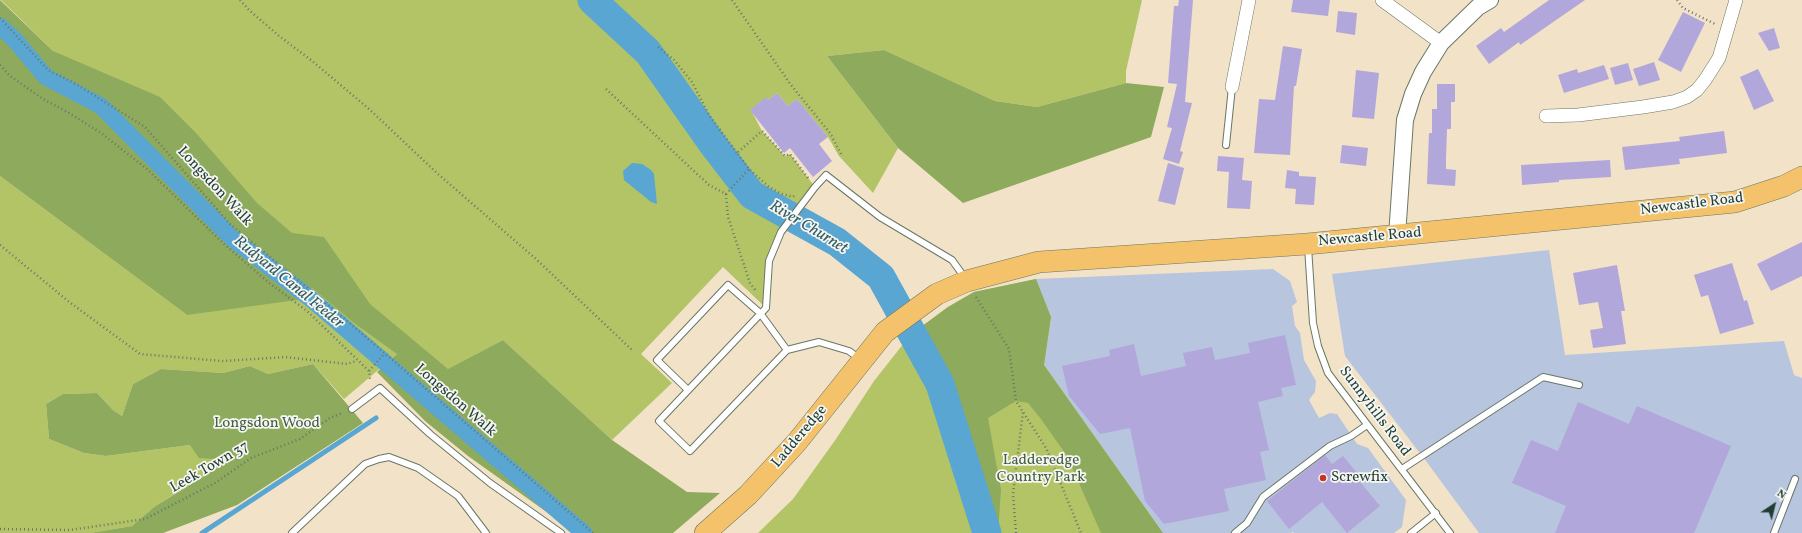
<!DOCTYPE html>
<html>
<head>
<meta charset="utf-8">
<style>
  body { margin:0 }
  #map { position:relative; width:1802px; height:533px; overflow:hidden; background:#f2e2c7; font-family:Vollkorn,serif }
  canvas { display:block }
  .north { position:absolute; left:1754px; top:485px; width:40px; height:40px; -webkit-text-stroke:3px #f6f6f2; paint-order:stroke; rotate:35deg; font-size:11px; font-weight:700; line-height:16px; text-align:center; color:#1f3d34 }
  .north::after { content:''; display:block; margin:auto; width:14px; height:18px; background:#1f3d34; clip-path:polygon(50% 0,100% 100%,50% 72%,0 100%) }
</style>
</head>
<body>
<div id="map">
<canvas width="1802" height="533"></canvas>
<div class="north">N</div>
</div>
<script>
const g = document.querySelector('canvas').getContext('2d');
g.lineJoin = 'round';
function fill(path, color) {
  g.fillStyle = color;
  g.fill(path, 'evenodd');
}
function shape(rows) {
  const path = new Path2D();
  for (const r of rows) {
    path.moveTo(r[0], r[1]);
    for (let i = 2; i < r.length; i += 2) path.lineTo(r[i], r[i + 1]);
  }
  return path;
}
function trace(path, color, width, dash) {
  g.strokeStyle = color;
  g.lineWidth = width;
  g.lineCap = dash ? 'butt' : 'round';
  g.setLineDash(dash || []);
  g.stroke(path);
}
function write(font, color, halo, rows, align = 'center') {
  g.font = font + ' Vollkorn,serif';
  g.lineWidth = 3.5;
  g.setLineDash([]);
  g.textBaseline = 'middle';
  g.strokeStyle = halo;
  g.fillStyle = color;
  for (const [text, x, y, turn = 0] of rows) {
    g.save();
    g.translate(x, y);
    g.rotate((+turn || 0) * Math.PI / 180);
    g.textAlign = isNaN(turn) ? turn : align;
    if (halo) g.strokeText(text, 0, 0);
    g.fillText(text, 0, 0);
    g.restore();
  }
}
fill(shape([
  [1549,250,1565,355,1784,341,1794,375,1802,378,1802,533,1479,533,1426,461,1345,356,1332,274],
  [1273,269,1290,281,1297,302,1292,306,1295,326,1300,333,1304,360,1316,381,1315,392,1309,400,1319,418,1330,413,1337,414,1357,444,1368,448,1406,500,1402,527,1394,533,1294,533,1293,532,1291,533,1163,533,1044,365,1051,317,1036,279]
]), '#b8c5de');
fill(shape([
  [1,0,1142,0,1126,71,1126,83,1037,107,995,101,884,50,827,56,898,148,873,193,839,156,828,137,797,99,788,106,777,93,768,100,766,98,751,110,762,131,785,156,790,154,815,187,781,232,769,261,766,308,723,267,641,354,672,383,612,440,503,340,432,378,397,354,344,399,313,364,268,374,250,366,223,373,161,369,133,384,122,416,113,410,97,393,63,394,46,404,49,439,84,453,106,456,190,445,230,459,154,507,132,526,90,533,0,533,0,176,187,315,53,51],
  [1036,279,1051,317,1044,365,1163,533,758,533,793,499,836,439,874,381,904,343,921,327,948,307,974,292]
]), '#b3c467');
fill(shape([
  [0,0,53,51,160,97,196,133,257,203,292,233,324,237,370,304,448,369,503,340,612,440,687,492,720,493,673,533,576,533,468,456,425,421,377,372,397,354,354,323,312,288,297,300,187,315,0,176],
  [884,50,995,101,1037,107,1126,83,1164,87,1151,137,963,203,898,148,827,56],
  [1036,279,1051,317,1044,365,1163,533,1101,533,1067,456,1041,419,1028,403,1016,401,988,418,1001,490,998,533,994,533,949,380,921,327,948,307,974,292],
  [313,364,363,423,237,505,163,533,90,533,132,526,154,507,230,460,199,458,190,445,106,456,84,453,49,439,46,404,63,394,97,393,113,410,122,416,133,384,161,369,223,373,250,366,268,374]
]), '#8eaa5c');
fill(shape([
  [632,163,642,164,651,170,654,174,657,204,651,202,624,180,623,171]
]), '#59a6d2');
trace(shape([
  [202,533,376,418]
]), '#59a6d2', 5);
trace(shape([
  [0,26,15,40,46,77,101,106,233,239,311,299,584,533]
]), '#59a6d2', 17);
trace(shape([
  [592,0,648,52,712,143,752,195,837,242,881,277,940,384,987,533]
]), '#59a6d2', 29);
fill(shape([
  [1179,0,1193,0,1185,102,1192,103,1180,151,1183,152,1179,164,1163,159,1172,128,1167,127,1177,84,1168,83,1174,6,1178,6],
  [1293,0,1330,0,1328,16,1291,12],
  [1549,0,1585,0,1520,45,1519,42,1489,64,1476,46,1501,28,1504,32],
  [1338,11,1357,13,1355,35,1336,32],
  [1683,12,1705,23,1681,72,1658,60],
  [1774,28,1780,48,1769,51,1758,33],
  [1283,46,1302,49,1296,86,1294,86,1290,155,1254,153,1259,99,1275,100],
  [1654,62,1660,80,1639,86,1633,69],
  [1628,63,1633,80,1615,85,1610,68],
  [1604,65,1609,79,1564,93,1558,75,1577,69,1578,73],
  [1758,69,1774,101,1754,110,1740,77],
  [1356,70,1379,73,1374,119,1352,117],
  [1437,84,1455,84,1455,102,1451,102,1451,129,1447,129,1446,158,1446,169,1456,170,1455,186,1427,184,1429,133,1432,133,1432,109,1437,109],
  [777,93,788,106,797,99,828,137,819,144,832,161,813,177,790,148,784,153,750,110,766,97,768,100],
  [1724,131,1727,153,1679,159,1680,164,1625,170,1622,147,1680,141,1679,137],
  [1342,145,1368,148,1366,166,1340,163],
  [1218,156,1244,158,1242,180,1252,181,1250,209,1227,208,1229,172,1217,171],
  [1610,160,1611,177,1559,180,1559,182,1522,185,1521,165],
  [1168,163,1184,168,1175,205,1158,201],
  [1287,170,1299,172,1299,176,1316,177,1314,205,1295,204,1296,189,1285,188],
  [1802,242,1802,276,1771,291,1757,264],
  [1732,263,1744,301,1747,300,1754,324,1720,334,1708,295,1701,297,1694,275],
  [1617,265,1625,311,1621,311,1626,344,1593,348,1590,330,1603,328,1598,302,1579,305,1573,273],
  [1285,335,1296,385,1281,388,1283,396,1258,402,1269,450,1260,452,1266,480,1224,489,1229,511,1164,524,1145,501,1130,428,1100,434,1069,396,1062,366,1110,356,1109,350,1134,344,1141,376,1186,366,1183,353,1212,347,1215,360,1250,353,1248,343],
  [1578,402,1629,424,1637,406,1731,446,1694,533,1555,533,1566,506,1512,483,1531,440,1558,451],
  [1325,455,1332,464,1343,456,1358,474,1355,476,1380,506,1347,533,1322,502,1289,529,1267,501]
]), '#b1a7db');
const service = shape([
  [1226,145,1232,87],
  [1308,247,1313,323,1318,346,1328,373,1450,533],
  [860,359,849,351,819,342,787,350,690,451,659,421,766,308,769,261,781,232,815,187,826,175,880,217,952,260,965,278],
  [688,390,657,360,728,285,760,313,787,350],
  [352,409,380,388,430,434,490,483,561,533],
  [1402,469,1543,377,1579,385],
  [292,533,365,464,379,459,389,457,418,468,458,496,486,533],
  [1235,533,1247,523,1263,497,1330,446,1351,436,1367,425],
  [1411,533,1436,513],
  [1774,533,1795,479]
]);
const minor = shape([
  [1382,0,1441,43],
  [1232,87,1249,0],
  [1546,116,1578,115,1643,107,1673,102,1687,97,1697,90,1705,80,1719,58,1736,0]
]);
const tertiary = shape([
  [1397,236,1405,120,1413,94,1423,72,1441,43,1478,7,1490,0]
]);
const trunk = shape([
  [705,533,748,495,797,442,885,332,937,294,967,281,1039,262,1307,244,1735,202,1784,186,1802,177]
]);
trace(service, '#697767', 8);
trace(minor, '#697767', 14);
trace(tertiary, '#697767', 18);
trace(trunk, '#697767', 22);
trace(shape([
  [240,0,249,10,279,36,311,60,369,109,438,174,536,259,633,351],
  [732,0,791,85,830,133,842,156],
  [1677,0,1683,8,1715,24],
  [0,18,48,70,76,84,145,127,230,224,352,325,593,533],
  [658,47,674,60,692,82,709,115,737,153],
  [0,65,10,76,43,99,69,113,101,133,147,169,224,244,268,282,307,311,369,371,370,378,372,381],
  [606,89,709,185,726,194,749,169],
  [726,194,728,217,750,283,756,291],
  [794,196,793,197,782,194,769,187,749,169,737,153,762,131,785,156,790,154,808,178],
  [0,245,68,301,140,354,222,361,285,357,347,364,356,361],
  [976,297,1009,349,1016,401,1046,448,1081,533],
  [369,371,384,354],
  [0,529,70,530,145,519,215,483,251,458,300,439,330,418,342,413],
  [1016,533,1013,494,1023,412]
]), '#697767', 2.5, [1, 3]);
trace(service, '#fff', 6);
trace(minor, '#fff', 13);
trace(tertiary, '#fff', 16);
trace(trunk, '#f3c26a', 21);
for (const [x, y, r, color] of [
  [1323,478,4,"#c8321e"]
]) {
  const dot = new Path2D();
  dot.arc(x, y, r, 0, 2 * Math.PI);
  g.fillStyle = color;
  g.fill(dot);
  trace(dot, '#f6f6f2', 1.5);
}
write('15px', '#1f3d34', '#f6f6f2', [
  ["Longsdon Walk",214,187,47],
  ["Newcastle Road",1692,205,-7],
  ["Newcastle Road",1370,238,-5],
  ["Longsdon Walk",455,401,41],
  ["Sunnyhills Road",1374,412,53],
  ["Ladderedge",800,437,-50],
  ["Leek Town 37",210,468,-30]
]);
write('15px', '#445f41', '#f6f6f2', [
  ["Longsdon Wood",267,424],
  ["Ladderedge",1041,461],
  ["Country Park",1041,478]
]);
write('15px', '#1f3d34', '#f6f6f2', [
  ["Screwfix",1331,478]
], 'left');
write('italic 16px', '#305c63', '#f6f6f2', [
  ["River Churnet",808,228,31],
  ["Rudyard Canal Feeder",288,283,39]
]);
</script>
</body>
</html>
